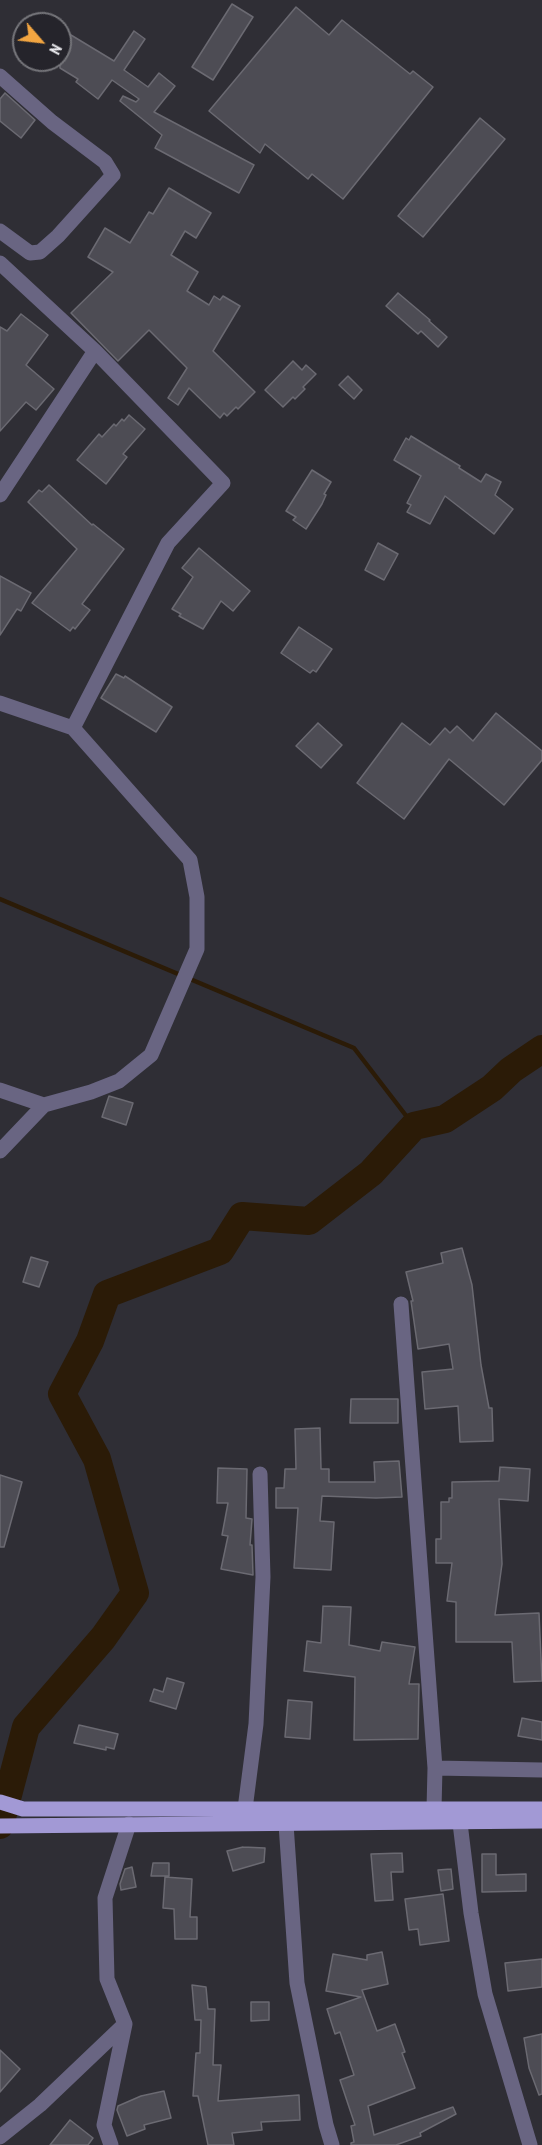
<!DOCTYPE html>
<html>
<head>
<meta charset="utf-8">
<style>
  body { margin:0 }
  #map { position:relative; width:542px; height:2145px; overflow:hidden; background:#2f2e35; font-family:"PT Sans Narrow",sans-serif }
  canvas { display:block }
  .north { position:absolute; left:12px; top:12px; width:60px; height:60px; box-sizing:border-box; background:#25242b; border:2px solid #76767b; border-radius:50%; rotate:118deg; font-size:16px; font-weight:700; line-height:24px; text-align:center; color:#f0f0f4 }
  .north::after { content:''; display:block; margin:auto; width:21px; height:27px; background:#f2a541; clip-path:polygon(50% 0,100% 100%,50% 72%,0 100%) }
</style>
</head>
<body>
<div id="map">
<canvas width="542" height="2145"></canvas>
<div class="north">N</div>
</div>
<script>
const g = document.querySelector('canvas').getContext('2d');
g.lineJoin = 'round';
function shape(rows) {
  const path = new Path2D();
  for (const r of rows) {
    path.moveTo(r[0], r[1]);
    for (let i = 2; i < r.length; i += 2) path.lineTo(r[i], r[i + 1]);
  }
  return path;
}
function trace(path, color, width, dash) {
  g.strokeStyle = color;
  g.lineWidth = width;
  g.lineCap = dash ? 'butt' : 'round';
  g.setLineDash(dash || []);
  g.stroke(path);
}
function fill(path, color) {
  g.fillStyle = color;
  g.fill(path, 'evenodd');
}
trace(shape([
  [0,899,354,1048,414,1126]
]), '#2b1b07', 4.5);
trace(shape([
  [0,1825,26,1727,103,1638,135,1593,97,1459,62,1394,90,1341,107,1294,220,1251,242,1216,309,1221,371,1173,414,1126,445,1119,492,1088,511,1070,542,1049]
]), '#2b1b07', 28);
const building = shape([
  [232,4,253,17,213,80,192,67,232,4],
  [296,7,329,35,342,20,410,74,413,71,433,87,343,199,312,174,308,179,265,144,260,153,209,111,296,7],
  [134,31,145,39,124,70,148,87,159,73,175,86,154,112,254,165,239,193,155,148,162,135,120,101,123,96,136,102,139,99,112,80,98,99,76,82,78,79,60,68,60,41,66,32,114,61,134,31],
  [5,93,35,120,21,138,0,121,0,99,5,93],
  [480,118,505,139,423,237,398,216,480,118],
  [169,188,211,213,196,238,185,231,171,255,198,272,187,291,209,305,214,296,220,300,223,296,240,306,213,351,255,392,238,409,236,407,227,416,224,413,220,418,189,388,178,405,168,398,187,368,149,330,118,361,71,313,113,272,88,257,105,228,130,243,149,212,153,214,169,188],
  [398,293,430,320,429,321,447,337,438,347,421,331,418,334,386,306,398,293],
  [21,314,48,335,26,365,54,389,36,410,26,402,0,431,0,327,7,331,21,314],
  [293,361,302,370,306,365,316,374,303,387,305,389,295,399,293,397,283,407,265,390,293,361],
  [348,376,362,390,354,399,339,385,348,376],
  [129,415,145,429,123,454,127,457,106,484,77,460,99,434,102,437,114,424,116,426,122,419,124,421,129,415],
  [411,436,460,466,459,468,481,482,486,474,501,482,495,495,513,509,494,534,445,496,430,524,407,512,411,505,407,503,421,476,394,460,406,438,409,440,411,436],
  [312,470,331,482,324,494,326,495,322,504,306,529,293,520,296,517,286,511,312,470],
  [49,485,92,525,93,524,124,549,82,604,90,610,75,629,73,627,70,631,32,603,77,549,28,502,39,490,42,492,49,485],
  [378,543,398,554,384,580,365,570,378,543],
  [199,548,250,591,233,611,221,601,203,629,179,616,181,614,172,609,193,577,182,568,199,548],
  [0,576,31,593,21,611,17,609,0,635,0,576],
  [299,627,332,649,316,672,313,670,310,673,281,653,299,627],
  [116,674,124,678,125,676,172,707,156,732,101,698,116,674],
  [496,713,542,751,542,760,504,805,449,759,404,819,357,783,402,723,430,745,445,728,450,733,457,726,473,741,496,713],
  [318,723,342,745,321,768,296,746,318,723],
  [109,1096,133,1103,126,1125,102,1117,109,1096],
  [462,1248,472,1285,481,1365,489,1408,492,1408,493,1441,460,1442,458,1406,425,1409,422,1372,453,1369,449,1344,418,1349,411,1301,413,1301,406,1272,443,1263,441,1253,462,1248],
  [31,1257,48,1262,39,1287,23,1282,31,1257],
  [351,1399,398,1399,398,1423,350,1423,351,1399],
  [320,1428,321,1469,329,1469,329,1482,375,1482,374,1462,399,1461,402,1497,376,1498,322,1496,320,1521,334,1522,331,1570,294,1568,298,1508,276,1508,276,1488,284,1488,285,1469,296,1469,295,1429,320,1428],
  [500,1467,530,1469,528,1501,499,1499,502,1564,495,1615,539,1613,542,1681,514,1682,512,1642,456,1642,456,1602,447,1601,452,1563,436,1563,436,1539,441,1539,441,1502,449,1502,449,1498,452,1498,452,1482,499,1481,500,1467],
  [218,1468,247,1469,246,1518,252,1519,250,1545,252,1545,253,1575,221,1569,228,1536,222,1535,228,1503,217,1503,218,1468],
  [0,1475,22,1482,4,1547,0,1547,0,1475],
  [323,1606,351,1607,349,1645,380,1651,382,1642,415,1647,409,1684,419,1684,418,1739,354,1740,355,1677,304,1671,307,1641,321,1643,323,1606],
  [167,1678,184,1683,176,1709,150,1701,154,1689,163,1692,167,1678],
  [288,1700,312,1702,310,1739,285,1737,288,1700],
  [522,1718,542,1722,542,1740,518,1736,522,1718],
  [79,1725,118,1734,114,1749,106,1747,106,1750,74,1743,79,1725],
  [243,1847,265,1848,264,1862,233,1871,227,1851,243,1847],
  [402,1853,403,1872,391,1872,393,1900,375,1901,371,1854,402,1853],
  [482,1854,496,1854,496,1875,526,1874,526,1891,482,1892,482,1854],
  [153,1863,169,1863,169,1876,151,1876,153,1863],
  [132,1867,136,1887,121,1890,120,1884,125,1869,132,1867],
  [451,1869,453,1889,441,1891,438,1870,451,1869],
  [165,1877,192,1879,190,1917,197,1917,197,1939,175,1939,174,1909,163,1908,165,1877],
  [443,1894,449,1941,420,1945,418,1929,409,1930,405,1899,443,1894],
  [382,1952,388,1984,362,1990,377,2031,395,2024,405,2052,402,2053,415,2088,368,2106,374,2135,453,2107,456,2114,420,2133,421,2136,396,2145,351,2145,351,2143,354,2142,351,2126,355,2125,340,2080,354,2075,340,2032,335,2034,327,2009,361,1997,326,1991,333,1954,367,1960,367,1955,382,1952],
  [542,1959,542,1987,508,1991,505,1963,542,1959],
  [192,1985,206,1987,208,2009,215,2009,213,2065,221,2065,218,2101,299,2095,300,2120,261,2122,262,2130,232,2133,234,2145,208,2145,198,2096,193,2096,196,2053,200,2053,201,2020,195,2020,192,1985],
  [251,2002,269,2002,269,2020,251,2021,251,2002],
  [542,2034,542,2094,539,2095,529,2068,524,2038,542,2034],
  [0,2050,20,2069,0,2092,0,2050],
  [164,2091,171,2118,144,2125,145,2129,127,2136,117,2110,118,2106,141,2096,164,2091],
  [70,2120,93,2138,88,2145,50,2145,70,2120]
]);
fill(building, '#4d4c54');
trace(building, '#6b6a72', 1.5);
trace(shape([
  [0,76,52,122,105,162,113,175,58,236,40,252,30,253,0,231],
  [0,263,95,351,223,483,168,543,73,728],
  [0,495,95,351],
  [0,703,73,728,190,860,197,897,197,949,151,1055,119,1081,91,1092,44,1105,0,1151],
  [0,1090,44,1105],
  [401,1304,435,1768,434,1809],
  [435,1768,542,1770],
  [245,1809,256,1724,263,1577,260,1474],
  [460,1823,471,1913,485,1994,530,2145],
  [286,1824,297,1983,326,2125,332,2145],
  [0,2137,40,2105,125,2024],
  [111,2145,104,2125,125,2024,107,1979,105,1898,129,1824]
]), '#696582', 15);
trace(shape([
  [0,1802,23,1809,542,1809],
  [0,1826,542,1821]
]), '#a299d5', 15);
</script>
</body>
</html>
